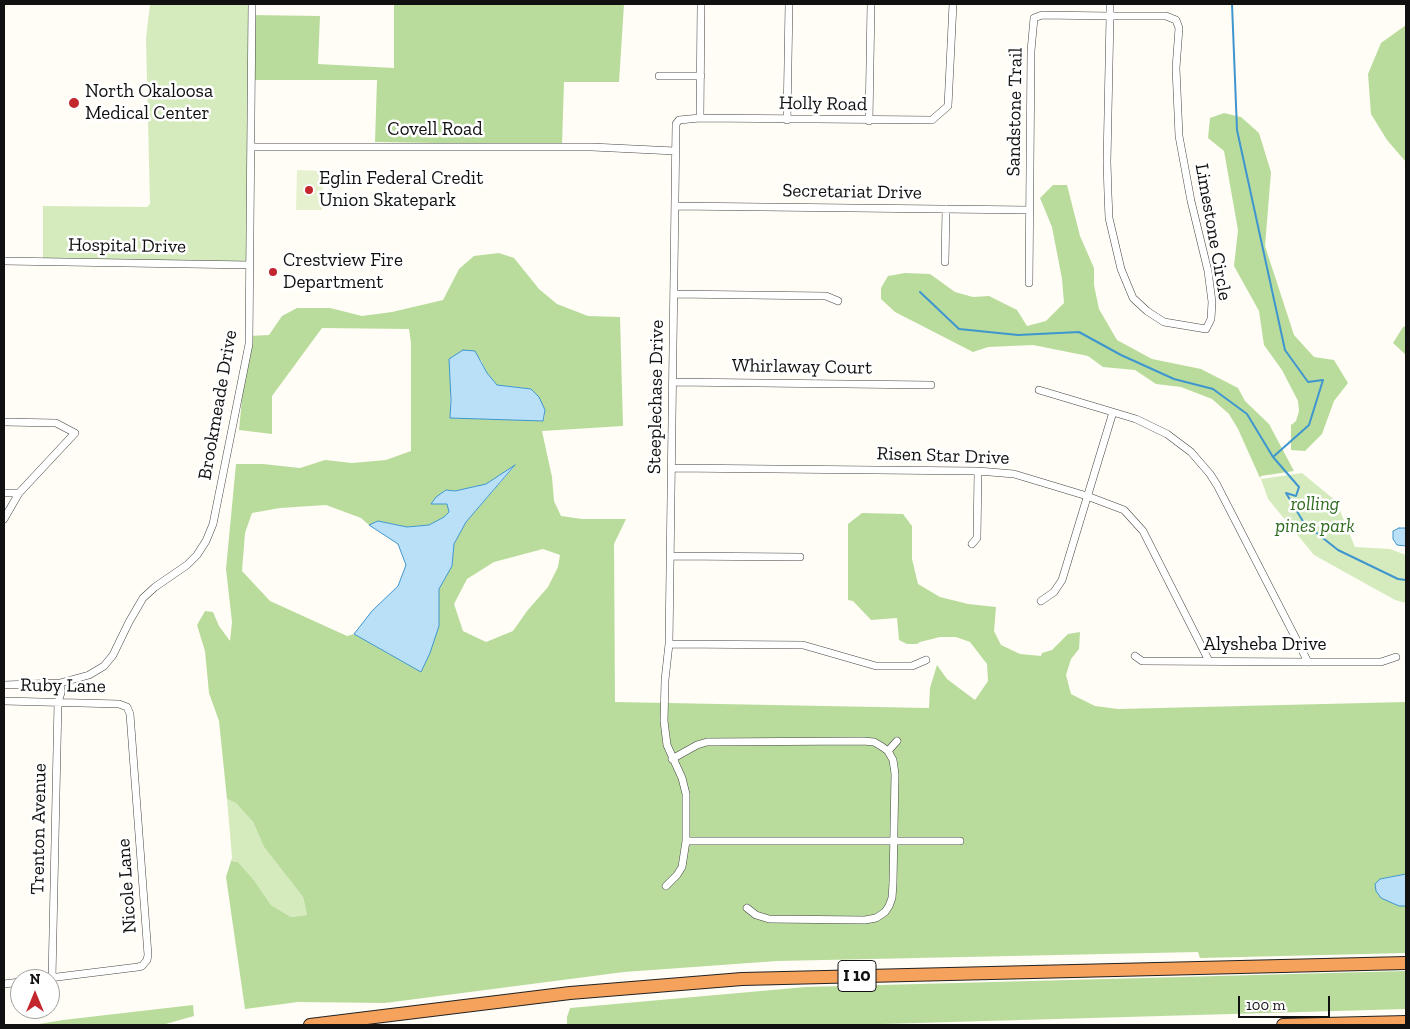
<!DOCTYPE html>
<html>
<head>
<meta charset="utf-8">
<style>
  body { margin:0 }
  #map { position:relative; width:1410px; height:1029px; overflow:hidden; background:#fffdf5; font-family:"Zilla Slab",serif }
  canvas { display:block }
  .frame { position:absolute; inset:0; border:5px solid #111; pointer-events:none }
  .north { position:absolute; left:10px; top:969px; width:50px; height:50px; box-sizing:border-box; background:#fff; border:1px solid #a0a0a0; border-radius:50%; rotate:0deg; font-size:14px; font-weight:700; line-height:20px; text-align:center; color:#111 }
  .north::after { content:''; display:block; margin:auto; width:18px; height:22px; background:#c4262e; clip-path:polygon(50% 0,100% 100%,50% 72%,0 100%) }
  .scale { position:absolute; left:1238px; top:996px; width:92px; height:22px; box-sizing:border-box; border:2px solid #111; border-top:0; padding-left:6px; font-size:15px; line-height:18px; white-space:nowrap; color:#111; -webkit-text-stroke:4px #fff; paint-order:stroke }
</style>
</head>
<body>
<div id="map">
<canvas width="1410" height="1029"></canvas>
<div class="frame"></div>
<div class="north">N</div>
<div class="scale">100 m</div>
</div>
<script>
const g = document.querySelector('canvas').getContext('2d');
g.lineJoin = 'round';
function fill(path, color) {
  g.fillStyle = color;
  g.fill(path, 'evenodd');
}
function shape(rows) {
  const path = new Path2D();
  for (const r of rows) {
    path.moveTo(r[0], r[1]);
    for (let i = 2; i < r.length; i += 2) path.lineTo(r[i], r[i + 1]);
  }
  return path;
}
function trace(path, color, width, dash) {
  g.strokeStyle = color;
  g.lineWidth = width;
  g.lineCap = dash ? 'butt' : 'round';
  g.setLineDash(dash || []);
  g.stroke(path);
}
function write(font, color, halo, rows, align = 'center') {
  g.font = font + ' "Zilla Slab",serif';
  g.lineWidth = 5;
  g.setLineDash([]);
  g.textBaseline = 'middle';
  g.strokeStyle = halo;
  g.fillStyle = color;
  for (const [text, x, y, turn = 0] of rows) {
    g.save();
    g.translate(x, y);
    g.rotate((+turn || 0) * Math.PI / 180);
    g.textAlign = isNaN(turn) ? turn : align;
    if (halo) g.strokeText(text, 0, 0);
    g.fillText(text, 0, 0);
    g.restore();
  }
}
fill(shape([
  [150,4,250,4,246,262,43,261,43,206,147,207,150,204,146,38],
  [1302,473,1336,501,1355,547,1390,549,1406,555,1406,603,1395,600,1314,555,1268,499,1261,479],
  [227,799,236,803,253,822,264,847,303,897,307,915,291,917,271,905,254,880,238,862,231,861,232,857]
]), '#d5ebbd');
fill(shape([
  [394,4,624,4,619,82,564,82,562,145,375,142,377,80,249,80,250,15,320,16,318,64,394,68],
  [1406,25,1406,162,1387,140,1371,114,1368,74,1381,43],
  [1224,113,1241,117,1259,133,1271,172,1265,246,1294,335,1314,357,1334,360,1348,383,1334,401,1322,434,1305,451,1291,450,1291,425,1296,421,1299,411,1298,401,1282,370,1264,345,1259,311,1234,266,1238,230,1224,151,1208,138,1210,118],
  [1053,185,1067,185,1080,236,1094,268,1094,285,1099,309,1117,340,1152,359,1201,369,1238,388,1245,401,1269,424,1294,471,1261,476,1260,478,1238,429,1229,414,1212,399,1181,387,1156,384,1135,370,1103,367,1088,356,1033,345,988,347,973,352,895,312,881,299,881,288,888,276,905,273,930,274,955,292,973,297,989,296,1017,310,1027,326,1046,321,1064,303,1062,279,1052,227,1040,198],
  [499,253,514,258,539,289,557,304,588,316,620,317,623,426,542,431,552,477,554,501,561,516,582,519,626,519,614,544,615,702,929,708,930,688,937,665,947,679,975,700,988,681,987,664,970,642,956,637,940,637,920,642,917,644,907,644,899,640,897,618,871,620,853,601,848,600,848,524,862,513,903,514,912,526,912,559,918,584,940,597,968,604,996,607,994,631,1001,645,1020,654,1041,656,1042,653,1052,650,1068,634,1080,632,1079,649,1071,659,1066,675,1071,694,1095,706,1118,709,1406,702,1406,874,1380,879,1399,906,1406,906,1406,953,1200,958,1198,952,777,961,624,972,385,1003,298,1002,245,1009,226,877,231,861,238,862,254,880,271,905,291,917,307,915,303,897,264,847,253,822,236,803,227,799,219,721,209,693,205,651,197,625,205,611,213,612,219,626,230,641,232,622,226,569,236,464,263,464,300,468,325,460,352,463,386,460,411,451,411,343,409,329,322,328,272,396,272,434,239,430,248,336,269,335,282,316,297,308,330,308,362,316,392,312,443,300,459,269,474,256],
  [449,360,481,360,487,373,497,385,531,389,545,410,544,420,450,418,451,376],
  [514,467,466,522,454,544,452,566,439,589,439,626,421,672,354,634,347,636,270,601,242,571,245,533,252,513,280,508,326,505,361,518,369,525,378,521,407,527,429,525,444,517,449,512,448,504,432,504,436,497,446,490,455,491,486,485],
  [543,549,560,555,558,567,548,587,527,611,513,631,486,642,463,631,454,604,467,579,494,562],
  [1406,326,1406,355,1393,343,1403,327],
  [1406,971,1406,1009,847,1025,567,1025,567,1017,570,1008,806,987],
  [193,1005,194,1016,162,1025,33,1025,63,1020]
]), '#b9dc9c');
fill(shape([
  [297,170,323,171,322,210,296,210]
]), '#e6f2cf');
const water = shape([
  [463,350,475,351,487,373,497,385,531,389,539,397,545,410,543,421,450,418,451,400,449,359,463,350],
  [515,465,466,522,454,544,452,566,439,589,439,626,430,653,421,672,354,634,372,611,398,586,406,565,398,544,369,525,378,521,407,527,429,525,444,517,449,512,447,504,431,504,436,497,446,490,455,491,486,484,515,465],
  [1399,528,1406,528,1406,546,1397,545,1393,539,1393,531,1399,528],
  [1406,874,1406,906,1399,906,1381,898,1376,891,1375,884,1380,879,1406,874]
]);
fill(water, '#b9e0f7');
trace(water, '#3f96cf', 1);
trace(shape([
  [1232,4,1237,130,1285,350,1308,382,1323,380,1309,425,1273,457,1299,487,1296,496,1286,493,1304,523,1338,550,1398,579,1406,580],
  [920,292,959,329,1018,335,1079,332,1121,355,1174,379,1213,389,1247,414,1273,457]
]), '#3f96cf', 2);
const street = shape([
  [659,76,701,76],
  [700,118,701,4],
  [787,120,789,4],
  [869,121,871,4],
  [251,147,592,147,675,151],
  [675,206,1030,210],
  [4,261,250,265],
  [945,262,946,209],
  [1029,283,1031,51,1034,18,1042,15,1110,16,1166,16,1176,20,1179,28,1176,68,1179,136,1191,201,1208,271,1212,302,1211,319,1206,329,1164,322,1147,311,1133,298,1121,269,1109,218,1108,194,1107,162,1110,16,1110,4],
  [674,294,826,296,838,301],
  [673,382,931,385],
  [1039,390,1136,419,1167,434,1191,452,1210,474,1217,485,1308,662],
  [4,422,56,423,75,433,19,493,4,519],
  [672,468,978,471,1014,474,1087,496,1124,510,1143,531,1209,661],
  [4,493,19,493],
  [972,544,977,538,978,471],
  [670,556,800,557],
  [1041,601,1054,592,1062,580,1113,412],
  [669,644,803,645,876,666,912,666,926,660],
  [1135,656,1142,661,1308,662,1381,662,1396,657],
  [4,685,60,683,89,675,104,666,113,655,129,622,143,598,155,587,187,565,197,555,206,541,213,524,249,344,252,4],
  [4,701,119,704,127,707,130,714,148,955,147,960,142,966,138,967,41,979],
  [888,751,897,741],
  [672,759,697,745,707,742,863,741,874,742,881,746,888,751,893,760,895,774,893,883,892,898,889,906,885,912,876,918,865,920,769,919,756,915,747,908],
  [686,841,960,841],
  [666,886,677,875,682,867,686,841,686,794,682,778,667,745,664,721,665,680,669,644,676,124,679,120,700,118,932,120,948,106,953,4],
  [52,978,58,702,61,693,60,683],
  [4,984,20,982]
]);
const highway = shape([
  [310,1025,570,993,742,979,1406,963],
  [1283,1025,1406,1022]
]);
trace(street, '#444', 8);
trace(highway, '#222', 14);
trace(street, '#fff', 7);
trace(highway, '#f5a25d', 12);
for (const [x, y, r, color] of [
  [74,103,6,"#c4262e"],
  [309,190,5,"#c4262e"],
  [273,272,5,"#c4262e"]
]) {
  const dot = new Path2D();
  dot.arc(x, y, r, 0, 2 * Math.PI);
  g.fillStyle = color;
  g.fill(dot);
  trace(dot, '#fff', 2);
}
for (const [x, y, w] of [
  [857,976,38]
]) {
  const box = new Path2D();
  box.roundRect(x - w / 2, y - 15.5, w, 31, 4);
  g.fillStyle = '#fff';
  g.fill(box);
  trace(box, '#111', 1);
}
write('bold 18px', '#111', null, [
  ["I 10",857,976]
]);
write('19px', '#111', '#fff', [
  ["North Okaloosa",85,92],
  ["Medical Center",85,114],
  ["Eglin Federal Credit",319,179],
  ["Union Skatepark",319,201],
  ["Crestview Fire",283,261],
  ["Department",283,283]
], 'left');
write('19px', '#111', '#fff', [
  ["Holly Road",823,104,1],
  ["Sandstone Trail",1015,112,-89],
  ["Covell Road",435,130],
  ["Secretariat Drive",852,192,1],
  ["Limestone Circle",1213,232,80],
  ["Hospital Drive",127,246,1],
  ["Whirlaway Court",802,367,1],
  ["Steeplechase Drive",656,397,-89],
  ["Brookmeade Drive",218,405,-80],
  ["Risen Star Drive",943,456,2],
  ["Alysheba Drive",1265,645],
  ["Ruby Lane",63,686,1],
  ["Trenton Avenue",39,829,-89],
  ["Nicole Lane",127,886,-94]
]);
write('italic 19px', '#2f6b1f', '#fff', [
  ["rolling",1315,505],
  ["pines park",1315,527]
]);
</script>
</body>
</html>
